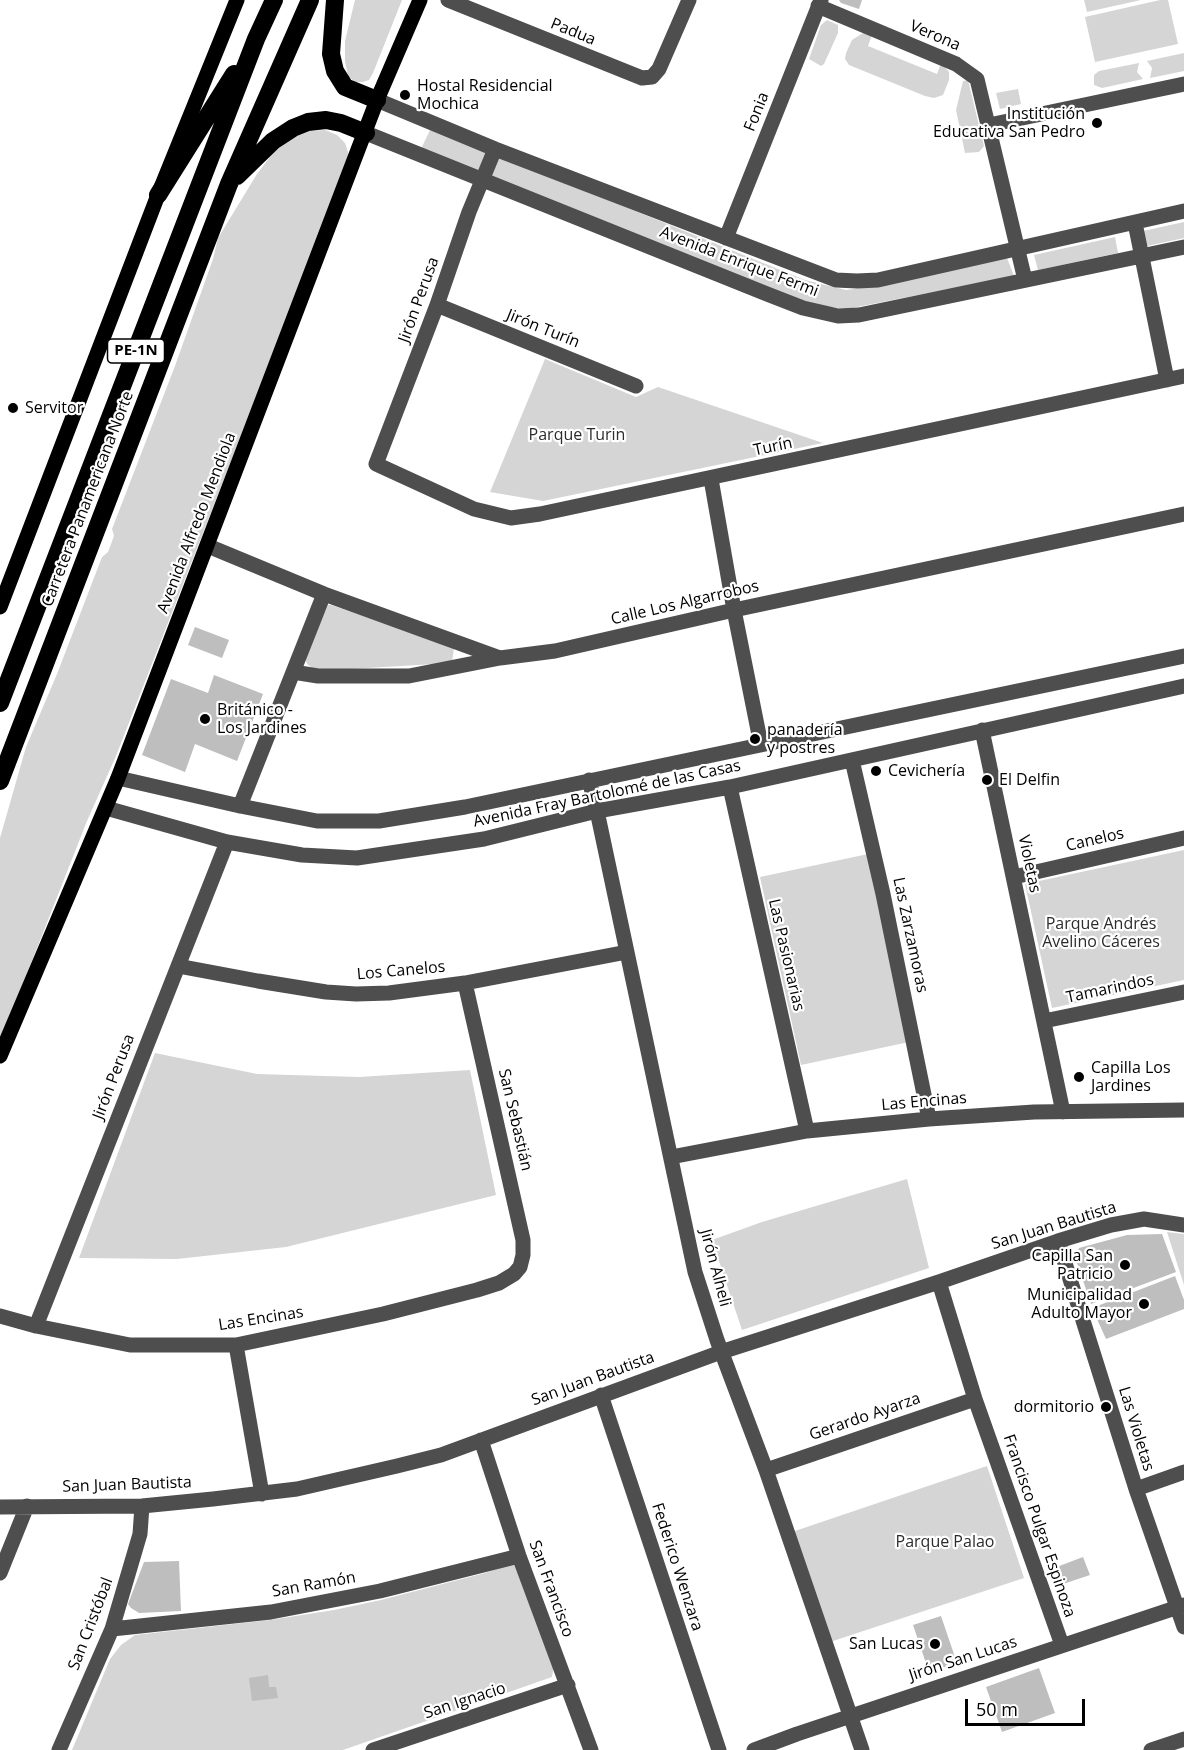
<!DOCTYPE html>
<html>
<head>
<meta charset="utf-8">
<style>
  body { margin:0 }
  #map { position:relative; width:1184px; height:1750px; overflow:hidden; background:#fff; font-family:"Open Sans",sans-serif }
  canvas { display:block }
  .scale { position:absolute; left:965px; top:1699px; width:120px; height:27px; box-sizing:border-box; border:3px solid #000; border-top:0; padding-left:8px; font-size:18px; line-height:21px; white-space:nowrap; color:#000; -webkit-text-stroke:4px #fff; paint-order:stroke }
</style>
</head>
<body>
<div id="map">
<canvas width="1184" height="1750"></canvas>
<div class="scale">50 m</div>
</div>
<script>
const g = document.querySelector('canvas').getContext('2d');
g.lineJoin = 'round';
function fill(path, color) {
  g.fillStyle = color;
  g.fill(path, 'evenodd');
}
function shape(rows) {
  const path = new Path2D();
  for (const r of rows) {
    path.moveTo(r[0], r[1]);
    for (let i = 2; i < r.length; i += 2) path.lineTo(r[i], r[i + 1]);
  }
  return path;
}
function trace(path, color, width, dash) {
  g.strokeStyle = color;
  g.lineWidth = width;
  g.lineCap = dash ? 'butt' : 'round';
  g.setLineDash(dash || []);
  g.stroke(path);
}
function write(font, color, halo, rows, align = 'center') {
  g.font = font + ' "Open Sans",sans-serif';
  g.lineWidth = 4.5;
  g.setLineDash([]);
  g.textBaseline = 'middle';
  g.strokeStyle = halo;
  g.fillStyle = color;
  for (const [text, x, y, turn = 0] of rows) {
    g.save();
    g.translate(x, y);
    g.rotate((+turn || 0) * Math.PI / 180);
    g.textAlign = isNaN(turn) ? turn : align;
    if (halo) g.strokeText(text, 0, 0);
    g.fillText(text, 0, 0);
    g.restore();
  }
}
fill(shape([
  [355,0,402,0,373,73,369,80,363,82,355,82,348,76,345,61,345,41],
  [1084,0,1141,0,1087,12],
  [1160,0,1168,0,1178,44,1095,62,1085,17],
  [827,20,838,25,838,33,824,64,821,66,809,59,821,25],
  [863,33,872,35,868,46,937,74,941,63,949,72,949,80,943,95,934,98,925,96,849,65,845,59,846,53,852,40],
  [1184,53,1184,71,1150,78,1152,68,1147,61],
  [1139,63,1137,72,1143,79,1102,88,1094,85,1094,75,1099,71],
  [968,80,984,146,979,152,965,153,956,110,963,81],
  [1018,89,1021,104,1000,109,996,93],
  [431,128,805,280,846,290,884,285,1007,258,1014,276,847,309,812,305,421,149],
  [325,130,337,135,345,143,348,152,347,164,116,756,87,821,0,1042,0,838,26,747,57,674,102,557,108,552,114,536,112,529,175,366,213,259,218,238,257,174,273,153,290,139,310,131],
  [1184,222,1184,238,1147,246,1143,231],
  [1115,237,1118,253,1038,270,1034,255],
  [545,359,636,397,658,387,823,443,543,501,490,492],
  [328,605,331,605,454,647,452,663,316,671,307,664,305,657],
  [1184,850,1184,980,1052,1008,1025,884],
  [868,854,909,1042,801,1065,760,877],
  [155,1053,257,1074,359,1077,470,1070,496,1195,286,1247,177,1259,79,1258],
  [907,1179,929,1268,742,1330,712,1240,762,1222],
  [1167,1232,1184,1234,1184,1285],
  [987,1466,1024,1578,830,1642,792,1532],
  [511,1564,515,1565,554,1666,552,1677,343,1750,72,1750,110,1659,121,1645,135,1635,270,1620,334,1610,381,1600,485,1573]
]), '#d5d5d5');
fill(shape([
  [839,0,862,0,859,9,841,3],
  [195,627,229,640,222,658,188,645],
  [214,675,263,694,237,761,195,744,185,772,142,755,171,679,208,693],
  [1162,1234,1176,1272,1091,1304,1075,1257,1079,1248,1127,1235],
  [1175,1276,1184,1300,1184,1309,1106,1339,1092,1308],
  [1083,1557,1090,1575,1060,1585,1054,1568],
  [179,1561,181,1611,139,1613,131,1608,128,1604,144,1562],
  [941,1616,957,1663,929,1672,913,1625],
  [1039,1668,1055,1713,1002,1732,986,1687],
  [268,1675,269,1687,276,1687,278,1698,252,1701,249,1678]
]), '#bebebe');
trace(shape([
  [448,0,642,78,652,77,659,69,689,0],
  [818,6,956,64,977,79,1025,280],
  [377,100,495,149,836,280,857,281,878,280,1184,211],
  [989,125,1184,84],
  [366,133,767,294,803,308,838,316,859,315,1184,247],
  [495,149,469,212,437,305,376,464,474,509,511,518,540,514,1184,376],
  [1135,223,1167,380],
  [726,238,821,0],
  [437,305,636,386],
  [711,479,734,610,761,745],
  [208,546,324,594,500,658,555,651,734,610,1184,514],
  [293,672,318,676,409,676,500,658],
  [982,730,1063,1112],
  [852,760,883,894,929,1119],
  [118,778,240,806,317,821,379,821,465,807,1184,656],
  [589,780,597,811,695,1272,717,1340,766,1470,862,1750],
  [730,787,807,1131],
  [240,806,324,594],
  [106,808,227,842,302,855,357,858,484,839,597,811,730,787,1184,686],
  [1014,877,1184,838],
  [178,966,258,981,326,992,356,994,389,993,465,983,627,952],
  [1044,1021,1184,992],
  [671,1157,807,1131,929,1119,1034,1112,1184,1110],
  [1058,1241,1136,1489,1184,1627],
  [939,1282,975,1399,1062,1645],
  [0,1316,36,1326,130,1345,236,1345,383,1314,477,1290,499,1283,514,1274,520,1267,523,1255,523,1240,465,983],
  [36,1326,227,842],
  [236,1345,262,1494],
  [601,1395,719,1750],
  [481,1440,519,1556,591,1750],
  [766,1470,975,1399],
  [1136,1489,1184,1472],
  [0,1507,142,1506,213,1499,297,1489,397,1466,441,1455,721,1352,939,1282,1058,1241,1111,1225,1144,1219,1184,1225],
  [0,1573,27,1506],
  [112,1629,271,1612,380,1591,519,1556],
  [59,1750,112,1629,140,1534,142,1506],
  [373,1750,568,1685],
  [754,1750,797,1734,1184,1605],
  [1151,1750,1184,1739]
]), '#4e4e4e', 15);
trace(shape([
  [0,607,158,195,237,0],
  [0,1056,118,778,377,100,420,0]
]), '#000', 15);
trace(shape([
  [335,0,331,54,335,71,345,87,377,100],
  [237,176,273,141,293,128,308,122,326,120,341,123,366,133],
  [158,195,234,74],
  [0,703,256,39,274,0],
  [0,781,229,184,310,0]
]), '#000', 18);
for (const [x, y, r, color] of [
  [405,95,6,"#000"],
  [1097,123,6,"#000"],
  [13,408,6,"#000"],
  [205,719,6,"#000"],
  [755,739,6,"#000"],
  [876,771,6,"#000"],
  [987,780,6,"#000"],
  [1079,1077,6,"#000"],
  [1125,1265,6,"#000"],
  [1144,1304,6,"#000"],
  [1106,1407,6,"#000"],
  [935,1644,6,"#000"]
]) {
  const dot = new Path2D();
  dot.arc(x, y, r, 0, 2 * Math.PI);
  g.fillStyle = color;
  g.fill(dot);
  trace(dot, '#fff', 2);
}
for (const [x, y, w] of [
  [136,351,57]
]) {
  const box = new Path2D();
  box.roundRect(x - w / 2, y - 12, w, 24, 4.5);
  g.fillStyle = '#fff';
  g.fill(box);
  trace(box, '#000', 1.5);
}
write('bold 15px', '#000', null, [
  ["PE-1N",136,351]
]);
write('16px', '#000', '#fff', [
  ["Padua",573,32,22],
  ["Verona",935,36,23],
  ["Fonia",757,112,-68],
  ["Avenida Enrique Fermi",739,262,21],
  ["Jirón Perusa",419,300,-70],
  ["Jirón Turín",543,329,22],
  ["Turín",773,447,-12],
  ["Carretera Panamericana Norte",88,499,-69],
  ["Avenida Alfredo Mendiola",197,523,-69],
  ["Calle Los Algarrobos",685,603,-13],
  ["Avenida Fray Bartolomé de las Casas",607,794,-12],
  ["Canelos",1095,840,-13],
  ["Violetas",1029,864,78],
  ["Las Zarzamoras",910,935,78],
  ["Las Pasionarias",786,955,77],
  ["Los Canelos",401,971,-5],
  ["Tamarindos",1110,989,-12],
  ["Jirón Perusa",114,1077,-69],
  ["Las Encinas",924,1102,-5],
  ["San Sebastián",515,1120,77],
  ["San Juan Bautista",1054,1226,-17],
  ["Jirón Alheli",715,1268,75],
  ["Las Encinas",261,1319,-9],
  ["San Juan Bautista",593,1379,-20],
  ["Gerardo Ayarza",865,1417,-19],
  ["Las Violetas",1136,1429,73],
  ["San Juan Bautista",127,1485,-2],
  ["Francisco Pulgar Espinoza",1039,1526,71],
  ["Federico Wenzara",677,1567,72],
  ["San Ramón",314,1585,-10],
  ["San Francisco",551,1589,70],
  ["San Cristóbal",91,1624,-69],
  ["Jirón San Lucas",963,1659,-18],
  ["San Ignacio",465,1701,-18]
]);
write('16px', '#000', '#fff', [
  ["Hostal Residencial",417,86],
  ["Mochica",417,104],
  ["Institución",1085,114,"right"],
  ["Educativa San Pedro",1085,132,"right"],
  ["Servitor",25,408],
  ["Británico -",217,710],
  ["Los Jardines",217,728],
  ["panadería",767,730],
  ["y postres",767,748],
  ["Cevichería",888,771],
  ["El Delfin",999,780],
  ["Capilla Los",1091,1068],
  ["Jardines",1091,1086],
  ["Capilla San",1113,1256,"right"],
  ["Patricio",1113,1274,"right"],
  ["Municipalidad",1132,1295,"right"],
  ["Adulto Mayor",1132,1313,"right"],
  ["dormitorio",1094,1407,"right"],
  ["San Lucas",923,1644,"right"]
], 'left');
write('16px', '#2c2c2c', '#fff', [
  ["Parque Turin",577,435],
  ["Parque Andrés",1101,924],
  ["Avelino Cáceres",1101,942],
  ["Parque Palao",945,1542]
]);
</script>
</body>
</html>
